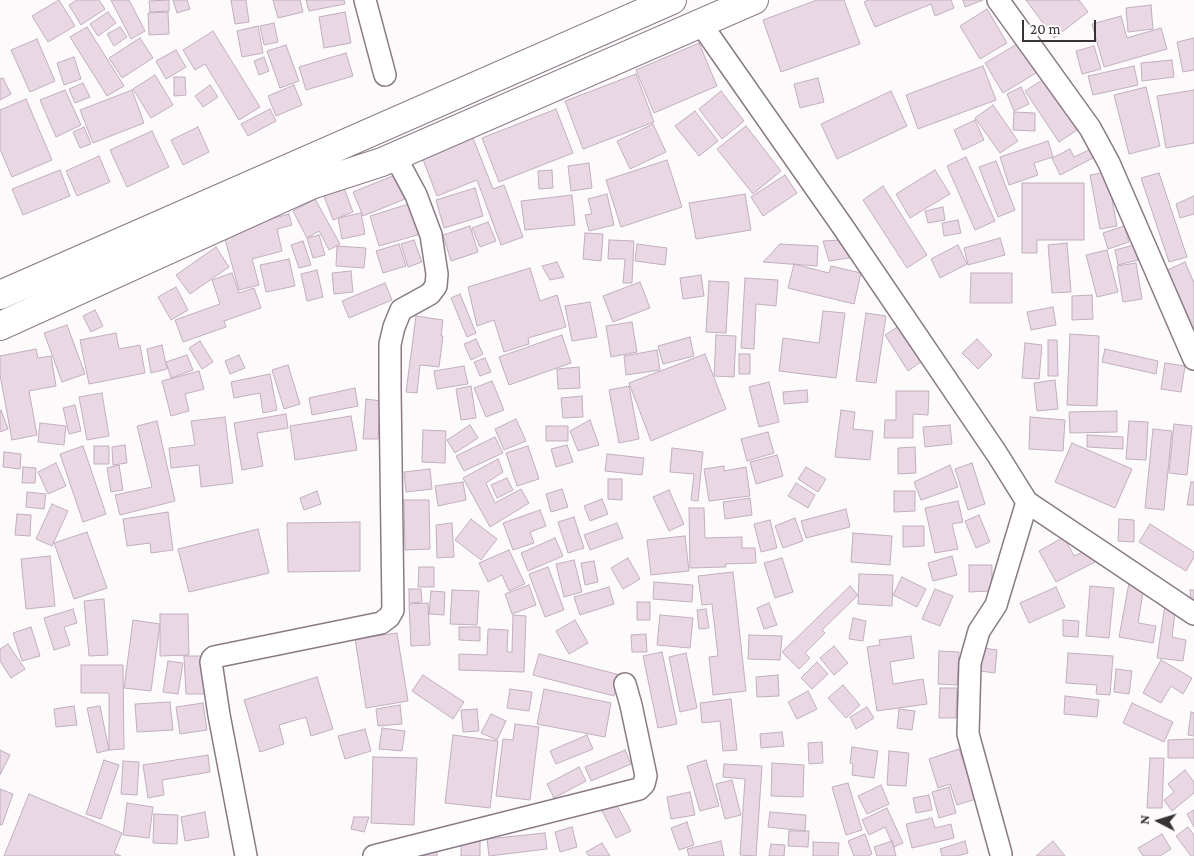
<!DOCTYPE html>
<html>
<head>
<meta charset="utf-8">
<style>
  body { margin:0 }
  #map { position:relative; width:1194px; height:856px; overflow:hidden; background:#fdfafc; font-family:"Crimson Pro",serif }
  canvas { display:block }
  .north { position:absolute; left:1134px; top:796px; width:50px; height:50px; -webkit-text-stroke:4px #fdfafc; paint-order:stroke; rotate:275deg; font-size:14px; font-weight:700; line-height:20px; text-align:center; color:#383136 }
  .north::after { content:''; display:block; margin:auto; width:18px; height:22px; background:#383136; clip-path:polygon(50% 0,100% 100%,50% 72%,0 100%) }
  .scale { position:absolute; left:1022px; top:20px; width:74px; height:22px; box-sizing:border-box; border:2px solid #383136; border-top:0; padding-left:6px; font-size:15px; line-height:18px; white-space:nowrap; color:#383136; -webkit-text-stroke:4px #fdfafc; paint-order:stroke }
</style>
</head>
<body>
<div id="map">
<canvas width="1194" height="856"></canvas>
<div class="north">N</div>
<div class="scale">20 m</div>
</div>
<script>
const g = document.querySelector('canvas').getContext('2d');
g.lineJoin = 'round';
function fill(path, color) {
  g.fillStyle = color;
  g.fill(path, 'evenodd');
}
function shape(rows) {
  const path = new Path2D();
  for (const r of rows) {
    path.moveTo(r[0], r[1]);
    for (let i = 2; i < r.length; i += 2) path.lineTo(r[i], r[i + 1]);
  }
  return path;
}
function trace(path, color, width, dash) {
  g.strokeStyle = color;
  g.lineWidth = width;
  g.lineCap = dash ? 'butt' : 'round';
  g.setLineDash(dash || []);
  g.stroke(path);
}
const building = shape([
  [59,0,75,26,48,42,32,16,59,0],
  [77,0,99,0,105,9,81,25,69,5,77,0],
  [111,0,129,0,145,31,131,39,111,0],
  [169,0,169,11,150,12,149,1,169,0],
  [173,0,187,0,190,9,177,13,173,0],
  [231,0,246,0,249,22,235,24,231,0],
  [273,0,300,0,303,12,278,18,273,0],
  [306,0,344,0,345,4,309,11,306,0],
  [817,0,844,0,860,44,781,72,763,20,817,0],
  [868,0,951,0,954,8,935,16,931,4,875,27,864,2,868,0],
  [963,0,983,0,965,7,963,0],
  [1026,0,1079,0,1088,12,1054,38,1026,0],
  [1151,5,1153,29,1128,32,1126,8,1151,5],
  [987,9,1007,43,980,59,960,26,987,9],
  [108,12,116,23,98,36,90,24,108,12],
  [168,12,169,34,149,35,148,13,168,12],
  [345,12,351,43,324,48,319,17,345,12],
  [1121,16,1127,38,1161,28,1167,49,1104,67,1092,24,1121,16],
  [274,23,278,42,264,45,260,26,274,23],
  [258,26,263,53,242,57,237,31,258,26],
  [87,27,124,86,107,96,70,37,87,27],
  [120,27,127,37,114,46,107,34,120,27],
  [213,31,260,107,239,120,205,64,195,70,183,50,213,31],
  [140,38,153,58,122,78,109,58,140,38],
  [1194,38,1194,70,1183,72,1177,42,1194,38],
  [37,39,55,81,30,92,11,50,37,39],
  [1024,40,1041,70,1003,93,985,63,1024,40],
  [699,43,717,86,654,113,636,70,699,43],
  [286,45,299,81,280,88,267,51,286,45],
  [1094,46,1101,69,1082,74,1076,51,1094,46],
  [176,50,186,67,166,79,156,61,176,50],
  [346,53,353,76,306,90,299,67,346,53],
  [74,57,81,79,64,85,57,63,74,57],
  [264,57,269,71,259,75,254,61,264,57],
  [1172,60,1174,77,1142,81,1141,63,1172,60],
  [983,66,996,100,918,129,906,95,983,66],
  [1134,66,1138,85,1093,95,1088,76,1134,66],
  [636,74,654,122,583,149,565,101,636,74],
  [155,75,173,105,151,118,133,89,155,75],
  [174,77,185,77,186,95,174,96,174,77],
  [3,78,11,94,0,100,0,79,3,78],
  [818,78,824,102,800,108,794,84,818,78],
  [1044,79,1077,130,1059,142,1025,91,1044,79],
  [83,83,90,97,75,103,69,89,83,83],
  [210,85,218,97,203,107,195,96,210,85],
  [294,85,302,105,276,116,268,96,294,85],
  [1021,87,1029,104,1014,111,1007,94,1021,87],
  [1146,87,1160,146,1129,154,1114,95,1146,87],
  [65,90,81,125,56,137,40,100,65,90],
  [132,90,144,123,93,143,80,110,132,90],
  [1194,90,1194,143,1166,148,1157,96,1194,90],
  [721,91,744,121,722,139,699,109,721,91],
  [891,91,907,126,837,159,821,124,891,91],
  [26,99,52,160,12,177,0,149,0,110,26,99],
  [993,105,1018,141,1000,153,975,118,993,105],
  [270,109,276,121,248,136,241,124,270,109],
  [556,109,573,153,499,182,482,138,556,109],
  [695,111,718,141,699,156,675,126,695,111],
  [1014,112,1035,113,1035,131,1013,130,1014,112],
  [975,120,984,140,963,150,954,130,975,120],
  [653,124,666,152,630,169,617,141,653,124],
  [746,126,781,171,753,194,717,149,746,126],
  [84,127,91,144,80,148,73,132,84,127],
  [198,127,209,152,183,165,171,140,198,127],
  [152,131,169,167,127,187,110,150,152,131],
  [473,138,493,189,504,185,523,237,501,245,477,180,437,196,422,157,473,138],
  [1048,141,1053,157,1034,163,1038,175,1009,185,1000,157,1048,141],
  [1070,149,1074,157,1091,149,1095,157,1060,175,1052,158,1070,149],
  [99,156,110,182,77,196,66,171,99,156],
  [966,157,995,221,975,230,947,166,966,157],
  [667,160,682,207,621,227,606,180,667,160],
  [996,161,1015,210,998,217,979,167,996,161],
  [589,163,592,188,571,191,568,166,589,163],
  [60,170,70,196,23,215,12,189,60,170],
  [552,170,553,188,539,189,538,171,552,170],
  [935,170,950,194,910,218,896,194,935,170],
  [1107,172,1117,226,1100,229,1090,175,1107,172],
  [1159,173,1187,257,1169,262,1141,178,1159,173],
  [395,175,405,199,363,216,353,192,395,175],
  [785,175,797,193,763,216,751,197,785,175],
  [1022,183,1084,183,1084,240,1037,240,1037,253,1022,253,1022,183],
  [883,186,927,255,907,268,863,200,883,186],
  [344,188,353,212,333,220,324,196,344,188],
  [475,188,483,216,444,228,436,200,475,188],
  [607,194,614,225,589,231,585,215,592,214,588,199,607,194],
  [745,194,751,230,696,239,689,203,745,194],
  [572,195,575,225,525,230,521,201,572,195],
  [1194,196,1194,214,1180,218,1176,204,1194,196],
  [315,199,340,244,329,250,319,231,307,238,293,211,315,199],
  [415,202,424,233,379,246,370,216,415,202],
  [943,207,945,220,928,223,925,211,943,207],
  [361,213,365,234,342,239,338,218,361,213],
  [289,214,292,225,277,229,282,251,252,259,259,285,239,290,223,232,289,214],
  [958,220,961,233,944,236,942,223,958,220],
  [488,222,496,241,480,247,472,228,488,222],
  [470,226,478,252,451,261,443,235,470,226],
  [1124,226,1129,242,1108,249,1103,233,1124,226],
  [585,233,603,234,601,261,583,259,585,233],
  [319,235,325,255,313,258,307,238,319,235],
  [1000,238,1005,255,968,265,964,248,1000,238],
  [414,240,422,262,408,267,401,244,414,240],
  [609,240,634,241,632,283,623,283,625,259,608,259,609,240],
  [841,240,849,258,829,261,823,241,841,240],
  [303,241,311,265,299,268,291,245,303,241],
  [1067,243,1071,292,1052,293,1048,245,1067,243],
  [399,244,406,266,383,273,376,251,399,244],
  [637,244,667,248,665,265,635,261,637,244],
  [780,244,818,246,817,266,763,262,780,244],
  [958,245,967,264,940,278,931,259,958,245],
  [1134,245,1138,260,1118,265,1115,250,1134,245],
  [337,246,366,248,364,268,336,266,337,246],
  [216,247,229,267,190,294,176,275,216,247],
  [1107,250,1118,292,1097,297,1086,255,1107,250],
  [289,259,295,286,266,292,260,265,289,259],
  [557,262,564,277,550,280,542,266,557,262],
  [1185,262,1194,283,1194,338,1161,273,1185,262],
  [1136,263,1142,299,1123,302,1117,266,1136,263],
  [794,264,829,273,831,266,861,273,854,304,788,288,794,264],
  [530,268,540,301,557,295,566,327,528,338,529,344,504,352,494,320,477,326,468,287,530,268],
  [317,270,323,297,307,301,301,274,317,270],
  [351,271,353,292,334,294,332,273,351,271],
  [232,273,239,293,254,288,261,308,224,321,226,327,183,342,175,320,220,304,212,280,232,273],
  [971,273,1012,273,1012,303,970,303,971,273],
  [701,275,704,296,683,299,680,278,701,275],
  [745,278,778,280,776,306,756,304,754,349,741,348,745,278],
  [709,281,729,282,726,333,706,332,709,281],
  [640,282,650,308,613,322,603,296,640,282],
  [385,283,392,300,349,318,342,301,385,283],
  [176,287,188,310,171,320,158,297,176,287],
  [460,294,476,333,467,337,451,298,460,294],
  [1092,295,1093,319,1072,320,1072,296,1092,295],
  [590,302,597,337,572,341,565,306,590,302],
  [1053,307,1056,325,1031,330,1027,312,1053,307],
  [95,310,103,326,91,332,83,316,95,310],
  [823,311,845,313,836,378,779,371,783,338,819,343,823,311],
  [866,313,886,316,876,383,856,381,866,313],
  [416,316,443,320,441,336,443,336,439,367,420,365,417,393,406,392,416,316],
  [632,322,637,352,611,357,606,326,632,322],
  [902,324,925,359,908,371,885,335,902,324],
  [67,325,85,374,62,382,44,333,67,325],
  [116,333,119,349,140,345,145,373,89,384,80,340,116,333],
  [1070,334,1099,336,1097,406,1067,405,1070,334],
  [562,335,571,363,509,385,499,357,562,335],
  [716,335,736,336,734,377,714,376,716,335],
  [690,337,694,356,663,364,658,346,690,337],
  [476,339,483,354,471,360,464,344,476,339],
  [977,339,992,355,978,369,962,353,977,339],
  [1048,340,1057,340,1058,376,1048,376,1048,340],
  [200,341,213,362,202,369,189,348,200,341],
  [1025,343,1042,345,1039,379,1022,378,1025,343],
  [162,345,167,369,151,373,147,349,162,345],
  [36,349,38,358,51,356,56,386,29,391,37,435,12,440,0,375,0,356,36,349],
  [1105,349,1158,361,1156,374,1102,362,1105,349],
  [657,350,660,370,626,375,624,356,657,350],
  [705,354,726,409,651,441,629,383,705,354],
  [739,354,750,354,750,374,739,374,739,354],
  [187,355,193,370,171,378,166,362,187,355],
  [239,355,245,368,230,374,225,361,239,355],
  [485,358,491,372,480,376,474,362,485,358],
  [1165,363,1185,366,1181,392,1161,389,1165,363],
  [288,365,300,404,284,409,272,370,288,365],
  [464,366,468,384,437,389,434,371,464,366],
  [579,367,580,388,558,389,557,369,579,367],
  [199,371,204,389,185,394,189,411,171,416,162,381,199,371],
  [270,374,277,410,263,413,260,393,234,398,231,382,270,374],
  [1055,380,1058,409,1037,411,1034,383,1055,380],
  [492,381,504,410,486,417,474,388,492,381],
  [769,382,779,422,759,427,749,387,769,382],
  [471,386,476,418,461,420,456,389,471,386],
  [629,386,639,439,619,443,609,390,629,386],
  [355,388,358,406,312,415,309,398,355,388],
  [807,390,808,402,784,404,783,392,807,390],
  [896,391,929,391,928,415,913,414,913,438,884,438,885,420,896,420,896,391],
  [102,393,109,436,87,440,79,397,102,393],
  [582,396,583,417,563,418,561,398,582,396],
  [366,399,381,401,378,439,363,439,366,399],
  [75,405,81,431,69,434,63,408,75,405],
  [1,410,8,429,0,432,0,411,1,410],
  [841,410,855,412,853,429,873,431,870,460,835,457,841,410],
  [1117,411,1117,432,1070,433,1069,412,1117,411],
  [286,414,288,428,257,433,263,466,242,470,234,423,286,414],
  [351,416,357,450,295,460,290,426,351,416],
  [225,417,233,483,201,487,199,465,171,468,169,448,195,445,191,421,225,417],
  [1030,417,1065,420,1063,451,1029,449,1030,417],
  [516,419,526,441,504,450,495,429,516,419],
  [590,420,599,445,578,451,570,431,590,420],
  [157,421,175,501,120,515,115,495,152,487,137,426,157,421],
  [1129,421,1148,422,1146,460,1126,459,1129,421],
  [40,423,66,426,64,445,38,442,40,423],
  [1174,424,1192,426,1187,475,1169,473,1174,424],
  [470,425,478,438,455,453,447,440,470,425],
  [950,425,952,444,925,447,923,427,950,425],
  [546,426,568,426,568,441,546,441,546,426],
  [1153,429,1172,431,1164,510,1145,508,1153,429],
  [423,430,446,431,445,463,422,462,423,430],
  [768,432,774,453,747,461,741,439,768,432],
  [1087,435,1123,437,1123,449,1087,447,1087,435],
  [495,437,503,453,464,471,456,456,495,437],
  [1072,443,1132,469,1115,508,1055,482,1072,443],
  [125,445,127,463,113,465,112,447,125,445],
  [567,445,573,462,556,467,551,449,567,445],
  [83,446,106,514,83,522,60,454,83,446],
  [94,446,109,446,109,464,94,464,94,446],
  [528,446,539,479,517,486,506,453,528,446],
  [915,447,916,473,898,474,898,448,915,447],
  [672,448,703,452,698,501,691,500,694,474,670,472,672,448],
  [4,452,21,454,20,469,3,467,4,452],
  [607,454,644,458,642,475,605,471,607,454],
  [777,455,783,476,756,484,750,462,777,455],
  [498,459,503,472,486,483,495,503,521,489,529,503,490,527,463,478,498,459],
  [56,463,66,486,48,494,38,472,56,463],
  [972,463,985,504,968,510,955,469,972,463],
  [119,465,123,490,111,492,107,468,119,465],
  [950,465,958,487,921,500,914,482,950,465],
  [724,466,724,471,746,467,750,496,709,501,704,469,724,466],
  [23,467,36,468,35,483,22,483,23,467],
  [806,467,826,479,818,492,798,479,806,467],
  [430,469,432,489,406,492,404,472,430,469],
  [507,478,513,490,497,498,491,485,507,478],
  [608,479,622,479,622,500,608,499,608,479],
  [463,482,466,500,438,506,435,486,463,482],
  [1191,482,1194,482,1194,505,1187,505,1191,482],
  [796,483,815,495,808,508,788,496,796,483],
  [562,489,568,507,551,512,546,494,562,489],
  [669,490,684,524,669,531,653,497,669,490],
  [317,491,321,504,304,510,300,498,317,491],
  [894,491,915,491,915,511,894,512,894,491],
  [27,492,46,494,44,509,26,507,27,492],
  [750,498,752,515,725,519,723,502,750,498],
  [602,499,608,514,590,521,584,506,602,499],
  [404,500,429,500,430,549,405,550,404,500],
  [958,501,963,522,952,524,958,549,935,553,925,508,958,501],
  [52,504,68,511,52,546,36,539,52,504],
  [689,508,704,508,705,538,742,537,742,548,755,548,756,563,725,564,726,567,690,568,689,508],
  [846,509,850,527,806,538,801,521,846,509],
  [540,510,546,526,530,532,534,543,513,550,503,523,540,510],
  [168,512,173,550,151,553,150,543,127,546,123,519,168,512],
  [17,514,31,515,30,536,15,535,17,514],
  [979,515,990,542,976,548,965,521,979,515],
  [574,517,584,548,568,553,558,522,574,517],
  [795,518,803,541,783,548,775,526,795,518],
  [471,519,497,539,481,560,455,540,471,519],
  [1119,519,1134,520,1134,542,1118,541,1119,519],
  [770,520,777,548,761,552,754,524,770,520],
  [360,522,360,571,288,572,287,523,360,522],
  [452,523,454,557,437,558,436,525,452,523],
  [617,523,623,538,590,550,584,535,617,523],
  [1150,524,1194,552,1194,557,1186,571,1139,542,1150,524],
  [903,526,924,526,924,546,903,547,903,526],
  [258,529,269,573,189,592,178,549,258,529],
  [87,532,107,588,74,599,54,543,87,532],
  [853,533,892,536,890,565,851,562,853,533],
  [685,536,689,571,651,575,647,540,685,536],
  [1064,537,1074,556,1089,549,1095,562,1056,582,1039,551,1064,537],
  [555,538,563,556,528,571,521,553,555,538],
  [509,550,525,584,509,591,502,575,488,582,479,563,509,550],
  [50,556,55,606,26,609,21,559,50,556],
  [952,556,957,575,933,581,928,563,952,556],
  [628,558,640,579,623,589,611,568,628,558],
  [782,558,793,592,775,598,764,563,782,558],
  [574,560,582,592,564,597,556,564,574,560],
  [594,561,598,582,585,585,581,563,594,561],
  [969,565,992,565,992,591,969,592,969,565],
  [419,567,434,567,434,587,418,587,419,567],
  [548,567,564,610,545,617,529,574,548,567],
  [733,572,746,691,713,695,709,657,718,656,712,604,702,605,698,576,733,572],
  [859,574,893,575,892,606,858,604,859,574],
  [902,577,926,589,917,607,893,595,902,577],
  [654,582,693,585,692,602,653,599,654,582],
  [1129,583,1144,586,1138,623,1156,626,1153,643,1119,637,1129,583],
  [529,585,536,605,512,614,505,594,529,585],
  [850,586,858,595,822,630,825,633,805,653,810,658,799,669,782,652,850,586],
  [1090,586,1114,588,1109,638,1086,636,1090,586],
  [609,587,614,604,580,615,574,597,609,587],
  [1056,587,1065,607,1029,623,1020,603,1056,587],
  [409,589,421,589,422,602,409,603,409,589],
  [935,589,953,596,940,626,922,619,935,589],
  [452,590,479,591,477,625,450,624,452,590],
  [1190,590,1194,590,1194,611,1192,611,1190,590],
  [431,591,445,592,444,615,429,614,431,591],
  [104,599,108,655,89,656,84,601,104,599],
  [637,602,650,602,650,620,637,620,637,602],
  [428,603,430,645,411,646,409,604,428,603],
  [769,603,777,625,764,629,757,608,769,603],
  [1165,605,1176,606,1172,637,1186,640,1183,661,1157,658,1165,605],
  [73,609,77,623,64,627,70,645,54,650,44,618,73,609],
  [706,609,709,628,699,629,697,610,706,609],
  [160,614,188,614,189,655,160,656,160,614],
  [513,615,526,616,524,672,459,670,459,654,487,655,488,629,508,630,507,652,512,652,513,615],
  [660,615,693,618,690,648,657,645,660,615],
  [853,618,866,621,863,641,849,639,853,618],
  [133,620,160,624,151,691,124,688,133,620],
  [575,620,588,643,569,654,556,631,575,620],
  [1063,620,1079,621,1078,637,1063,636,1063,620],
  [31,627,40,656,22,661,13,633,31,627],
  [459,627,480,627,480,641,459,640,459,627],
  [397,633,408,701,366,708,355,639,397,633],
  [646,634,647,652,632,652,631,635,646,634],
  [749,635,782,636,780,660,748,659,749,635],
  [911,636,914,658,890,662,893,684,923,679,927,704,877,711,867,647,880,645,879,640,911,636],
  [8,644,25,669,11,678,0,661,0,649,8,644],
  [834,646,848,663,834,675,820,658,834,646],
  [983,648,997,650,995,673,980,671,983,648],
  [939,651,959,652,957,685,938,684,939,651],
  [662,652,677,724,658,728,643,656,662,652],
  [686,653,697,708,680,712,669,657,686,653],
  [1068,653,1113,656,1110,695,1096,694,1097,685,1066,683,1068,653],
  [539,654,620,675,614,696,533,675,539,654],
  [184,656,203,656,205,694,186,694,184,656],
  [1161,660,1192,678,1183,694,1171,686,1161,703,1143,693,1161,660],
  [168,661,183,663,178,694,163,692,168,661],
  [817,662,828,674,812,689,801,678,817,662],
  [81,665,123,665,124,749,109,750,109,693,81,693,81,665],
  [1116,669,1132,671,1129,694,1114,692,1116,669],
  [423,675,464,702,453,719,412,691,423,675],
  [778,675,779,696,757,697,756,677,778,675],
  [317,677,333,729,311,736,306,717,279,725,284,744,260,752,244,700,317,677],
  [843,685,860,705,846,718,828,698,843,685],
  [940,688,957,688,956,718,939,718,940,688],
  [510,689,532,692,529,711,507,708,510,689],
  [544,689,611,703,605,737,537,724,544,689],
  [808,691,817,709,797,719,788,702,808,691],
  [1065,696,1099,700,1097,717,1064,714,1065,696],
  [731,699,737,750,723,751,720,721,702,723,700,703,731,699],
  [170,702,173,730,137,732,135,704,170,702],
  [203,703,207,730,180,734,176,707,203,703],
  [1132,703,1173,722,1164,742,1123,723,1132,703],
  [400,705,402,724,378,726,376,709,400,705],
  [74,706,77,725,56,727,54,709,74,706],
  [100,706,109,750,97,753,87,708,100,706],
  [867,707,874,718,856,729,850,717,867,707],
  [477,709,479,731,463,732,461,710,477,709],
  [899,709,915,711,912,730,897,728,899,709],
  [1191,712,1194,713,1194,736,1188,735,1191,712],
  [491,714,506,721,497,740,481,733,491,714],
  [515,724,539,727,530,800,496,796,503,739,513,740,515,724],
  [382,728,405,731,402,751,379,749,382,728],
  [365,729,371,751,345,759,338,736,365,729],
  [782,732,784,746,761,748,760,734,782,732],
  [453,735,498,741,490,808,445,803,453,735],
  [587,735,593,749,556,764,550,751,587,735],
  [1194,739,1194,758,1168,758,1168,740,1194,739],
  [822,742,823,763,809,764,808,743,822,742],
  [852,747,878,751,874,778,852,775,853,764,850,763,852,747],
  [959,749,976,799,957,805,950,784,938,788,929,759,959,749],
  [0,750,10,755,0,775,0,750],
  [625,750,631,764,591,781,585,767,625,750],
  [889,751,909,753,906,786,887,785,889,751],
  [208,755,210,772,162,780,164,795,148,798,143,765,208,755],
  [373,757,417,758,414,825,371,823,373,757],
  [1150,758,1164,758,1162,808,1147,808,1150,758],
  [104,760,119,765,101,819,86,814,104,760],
  [706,760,719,806,700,811,687,766,706,760],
  [123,761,139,762,137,795,121,794,123,761],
  [772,763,804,765,803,797,771,796,772,763],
  [724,764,762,766,756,856,740,855,745,779,723,777,724,764],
  [579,767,586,781,554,798,547,784,579,767],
  [1185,770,1194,782,1194,793,1172,811,1164,800,1174,792,1168,784,1185,770],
  [732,780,741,815,725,819,716,784,732,780],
  [848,783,862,830,846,835,832,787,848,783],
  [881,785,889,804,867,814,858,796,881,785],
  [949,787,956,813,939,818,932,792,949,787],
  [0,789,13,794,2,825,0,825,0,789],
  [690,792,695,815,671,819,667,797,690,792],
  [29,794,122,833,114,853,121,856,4,856,29,794],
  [929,795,932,810,916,813,913,798,929,795],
  [614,800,631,831,616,838,600,807,614,800],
  [127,803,153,807,149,838,123,835,127,803],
  [887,808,903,843,894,847,885,827,869,835,862,820,887,808],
  [1194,810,1194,827,1187,814,1194,810],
  [205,812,209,837,185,841,181,817,205,812],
  [770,812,806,815,805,831,768,827,770,812],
  [154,814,178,815,177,844,153,843,154,814],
  [354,817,369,817,364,832,351,829,354,817],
  [932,818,935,828,951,824,954,838,912,848,906,824,932,818],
  [687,822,694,845,679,850,671,828,687,822],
  [572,827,577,847,560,852,555,832,572,827],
  [1188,827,1194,835,1194,856,1191,856,1176,836,1188,827],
  [789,831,809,831,808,847,788,846,789,831],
  [545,833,547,849,489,856,487,839,545,833],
  [865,834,872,854,868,856,854,856,848,841,865,834],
  [1162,834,1171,849,1160,856,1143,856,1138,848,1162,834],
  [480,841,480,856,461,856,461,844,480,841],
  [721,841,724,856,689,856,687,849,721,841],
  [892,841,896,856,877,856,874,847,892,841],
  [965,841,968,853,958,856,942,856,940,849,965,841],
  [1053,841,1065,856,1036,856,1053,841],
  [813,842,839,843,838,856,813,856,813,842],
  [602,843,610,856,589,856,586,852,602,843],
  [771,844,785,845,784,856,769,856,771,844],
  [437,845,437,856,411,856,437,845]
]);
fill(building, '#e9d7e4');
trace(building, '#c1afbd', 1);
const minor = shape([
  [365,0,385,75],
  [998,0,1090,128,1109,163,1194,359],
  [701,24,843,227,997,454,1027,502,1194,614],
  [1001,854,968,734,970,663,979,631,996,605,1027,502],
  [246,856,219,715,211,662,212,659,214,657,381,623,389,617,393,610,390,389,390,344,394,327,401,310,430,294,436,286,437,274,431,235,416,195,395,156],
  [374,856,639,789,644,784,646,776,631,705,625,684]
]);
const secondary = shape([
  [0,295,672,0],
  [0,326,311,185,382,162,754,0]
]);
trace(minor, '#8a7a86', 24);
trace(secondary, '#8a7a86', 30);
trace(minor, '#fff', 21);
trace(secondary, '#fff', 28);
</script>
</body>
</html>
